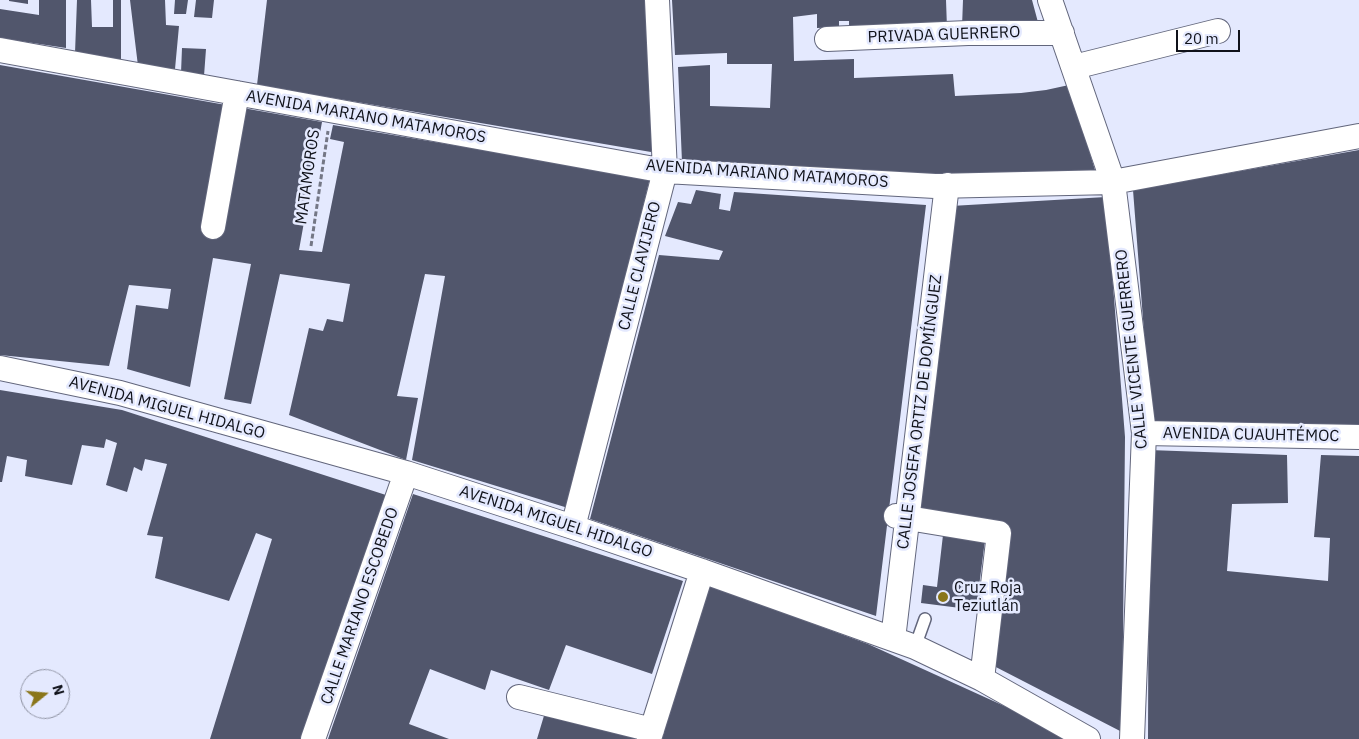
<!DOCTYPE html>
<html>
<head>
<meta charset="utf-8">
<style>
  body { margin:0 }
  #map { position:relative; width:1359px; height:739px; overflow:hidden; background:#e4e9fe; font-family:"IBM Plex Sans",sans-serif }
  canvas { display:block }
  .north { position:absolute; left:20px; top:669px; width:50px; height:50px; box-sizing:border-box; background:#e4e9fe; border:1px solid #8f93a3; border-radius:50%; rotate:73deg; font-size:14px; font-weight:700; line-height:20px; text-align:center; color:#10121a }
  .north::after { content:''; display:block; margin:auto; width:18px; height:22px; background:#8a761a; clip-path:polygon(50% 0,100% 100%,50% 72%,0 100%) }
  .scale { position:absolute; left:1176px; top:30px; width:64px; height:22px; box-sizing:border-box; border:2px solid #10121a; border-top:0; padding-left:6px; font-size:15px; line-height:18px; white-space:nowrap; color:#10121a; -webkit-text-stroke:4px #e4e9fe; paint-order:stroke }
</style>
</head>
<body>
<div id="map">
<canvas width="1359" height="739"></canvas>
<div class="north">N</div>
<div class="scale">20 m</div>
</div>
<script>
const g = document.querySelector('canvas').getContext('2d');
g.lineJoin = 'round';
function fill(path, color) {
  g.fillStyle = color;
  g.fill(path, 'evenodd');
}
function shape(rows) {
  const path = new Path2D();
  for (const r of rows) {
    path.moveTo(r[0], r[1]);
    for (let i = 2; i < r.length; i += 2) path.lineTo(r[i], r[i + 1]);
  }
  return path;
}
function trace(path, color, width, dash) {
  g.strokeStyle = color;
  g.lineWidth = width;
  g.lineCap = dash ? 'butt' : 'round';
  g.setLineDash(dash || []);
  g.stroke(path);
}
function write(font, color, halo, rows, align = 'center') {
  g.font = font + ' "IBM Plex Sans",sans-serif';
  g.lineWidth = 5;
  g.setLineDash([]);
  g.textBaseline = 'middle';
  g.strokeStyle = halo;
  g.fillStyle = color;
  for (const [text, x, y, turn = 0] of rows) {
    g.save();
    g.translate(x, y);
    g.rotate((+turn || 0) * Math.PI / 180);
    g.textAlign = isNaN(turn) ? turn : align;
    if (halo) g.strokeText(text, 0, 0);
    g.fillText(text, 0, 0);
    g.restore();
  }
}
fill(shape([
  [9,0,28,0,28,4,9,1],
  [39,0,66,0,66,48,0,38,0,9,39,15],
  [77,0,91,0,92,27,113,27,113,0,121,0,121,61,75,53],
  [130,0,165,0,166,25,179,26,175,69,138,66],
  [175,0,188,0,186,14,174,14],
  [196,0,214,0,212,18,194,17],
  [267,0,646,0,652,58,651,152,257,85],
  [672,0,946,0,947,28,849,33,849,21,839,21,839,27,817,28,817,14,793,17,794,61,854,59,854,78,953,74,955,96,1021,93,1046,90,1069,85,1095,170,928,177,682,162,678,67,710,65,710,106,770,108,772,64,727,64,727,53,675,55],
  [963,0,1032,0,1039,26,962,27],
  [182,48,206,49,204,76,181,73],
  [0,65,322,122,299,250,322,252,344,142,330,139,333,125,650,178,568,508,412,460,445,276,425,274,397,396,418,398,406,460,289,415,309,328,323,331,327,319,343,322,350,284,280,274,251,404,224,399,251,264,213,258,190,387,127,369,136,305,168,309,171,289,129,285,109,366,0,355],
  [1359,150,1359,427,1151,422,1133,190],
  [696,190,721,194,719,209,730,211,734,192,926,205,876,616,590,519,659,255,719,260,723,251,665,236,678,202,691,204],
  [1106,197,1125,437,1122,732,990,664,1002,524,914,510,951,206],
  [0,390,122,410,389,496,300,739,210,739,272,539,256,533,229,601,155,578,163,537,147,535,167,464,145,459,142,471,134,467,127,492,106,485,117,443,106,439,104,448,82,445,72,485,25,476,27,460,7,456,2,482,0,482],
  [1149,450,1287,455,1288,503,1232,504,1227,571,1328,581,1330,538,1314,537,1321,455,1359,456,1359,739,1148,739],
  [413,494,683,581,652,674,566,645,549,690,491,670,485,690,430,669,409,724,449,739,328,739],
  [943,535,985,540,976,610,921,603,923,585,937,587],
  [708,585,868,644,1068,735,1067,739,662,739],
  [546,709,639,729,636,739,537,739]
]), '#51566c');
const lane = shape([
  [915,647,925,619]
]);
const street = shape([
  [1050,0,1113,182,1144,433,1132,739],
  [827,39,968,33,1062,33],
  [0,50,665,171,935,186,1113,182,1359,136],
  [1074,67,1218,31],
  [213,227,237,93],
  [0,368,120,393,406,473,573,527,702,571,915,647,982,679,1088,739],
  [1144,433,1359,437],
  [896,516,999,533,982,679],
  [573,527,665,171,657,0],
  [893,639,947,185],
  [519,697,652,730],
  [313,739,406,473],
  [649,739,702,571]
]);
trace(lane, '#62667c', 14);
trace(street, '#62667c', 26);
trace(shape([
  [311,246,328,131]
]), '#747785', 3, [5, 2.5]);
trace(lane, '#fff', 11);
trace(street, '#fff', 24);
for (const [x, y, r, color] of [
  [943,597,6,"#8a761a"]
]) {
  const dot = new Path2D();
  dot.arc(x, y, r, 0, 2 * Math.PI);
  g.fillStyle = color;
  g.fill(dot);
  trace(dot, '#e4e9fe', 2);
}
write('16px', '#10121a', '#e4e9fe', [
  ["PRIVADA GUERRERO",944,35,-2],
  ["AVENIDA MARIANO MATAMOROS",366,117,10],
  ["AVENIDA MARIANO MATAMOROS",767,174,4],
  ["MATAMOROS",308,177,-82],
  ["CALLE CLAVIJERO",640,266,-76],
  ["CALLE VICENTE GUERRERO",1132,349,-96],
  ["AVENIDA MIGUEL HIDALGO",167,408,15],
  ["CALLE JOSEFA ORTIZ DE DOMÍNGUEZ",920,412,-83],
  ["AVENIDA CUAUHTÉMOC",1251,435,1],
  ["AVENIDA MIGUEL HIDALGO",556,522,18],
  ["CALLE MARIANO ESCOBEDO",360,606,-71]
]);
write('16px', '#10121a', '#e4e9fe', [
  ["Cruz Roja",954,588],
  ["Teziutlán",954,606]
], 'left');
</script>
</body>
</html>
